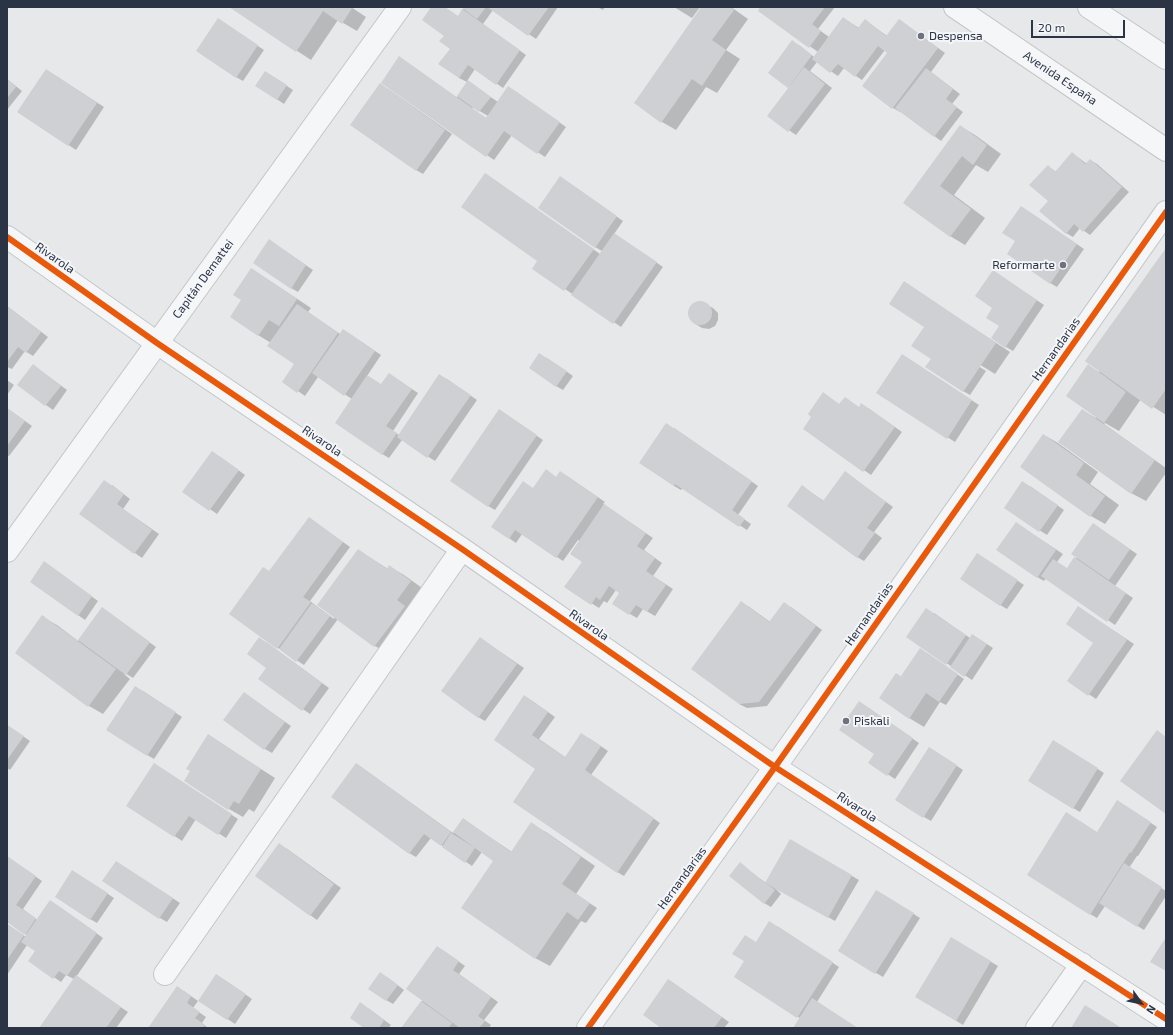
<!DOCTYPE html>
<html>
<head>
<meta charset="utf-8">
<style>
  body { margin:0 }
  #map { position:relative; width:1173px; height:1035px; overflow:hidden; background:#e6e8ea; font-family:"Exo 2",sans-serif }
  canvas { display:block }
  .frame { position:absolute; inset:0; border:8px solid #2b3445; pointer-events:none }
  .north { position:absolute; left:1121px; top:983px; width:40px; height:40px; -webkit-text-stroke:3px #f4f6f9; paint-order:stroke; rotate:123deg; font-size:11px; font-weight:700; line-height:16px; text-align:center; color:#2b3445 }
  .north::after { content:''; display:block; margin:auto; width:14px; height:18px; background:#2b3445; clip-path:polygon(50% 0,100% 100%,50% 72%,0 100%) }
  .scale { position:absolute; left:1031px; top:20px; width:94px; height:18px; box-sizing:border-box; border:2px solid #2b3445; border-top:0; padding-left:5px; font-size:12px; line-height:14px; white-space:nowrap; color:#2b3445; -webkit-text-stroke:3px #f4f6f9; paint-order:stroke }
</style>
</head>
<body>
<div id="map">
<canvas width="1173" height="1035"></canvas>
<div class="frame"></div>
<div class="north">N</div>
<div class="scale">20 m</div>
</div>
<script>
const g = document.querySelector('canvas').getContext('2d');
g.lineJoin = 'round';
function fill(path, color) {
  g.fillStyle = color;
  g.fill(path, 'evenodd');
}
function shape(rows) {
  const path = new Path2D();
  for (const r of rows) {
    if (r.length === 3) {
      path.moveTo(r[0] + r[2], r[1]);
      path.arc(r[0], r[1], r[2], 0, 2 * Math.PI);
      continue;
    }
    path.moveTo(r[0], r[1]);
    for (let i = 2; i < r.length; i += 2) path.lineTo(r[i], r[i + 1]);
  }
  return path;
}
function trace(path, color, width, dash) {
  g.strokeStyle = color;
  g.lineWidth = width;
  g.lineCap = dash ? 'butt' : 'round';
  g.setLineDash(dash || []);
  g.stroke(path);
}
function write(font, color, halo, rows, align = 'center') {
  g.font = font + ' "Exo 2",sans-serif';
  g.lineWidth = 4;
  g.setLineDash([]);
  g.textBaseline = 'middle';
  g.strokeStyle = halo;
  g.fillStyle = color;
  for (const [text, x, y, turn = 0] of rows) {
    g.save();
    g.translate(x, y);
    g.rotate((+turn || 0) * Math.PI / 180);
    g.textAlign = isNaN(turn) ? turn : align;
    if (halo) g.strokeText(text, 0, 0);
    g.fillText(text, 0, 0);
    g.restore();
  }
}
fill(shape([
  [230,7,351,7,366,17,357,31,338,20,311,60],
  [432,7,444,7,458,17,464,8,462,7,558,7,536,39,493,10,483,24,526,55,503,88,475,69,467,81,498,102,515,91,566,127,545,157,512,135,494,160,382,82,457,97,467,82,459,78,451,48],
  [473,107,488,116,486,118,472,109],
  [597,7,605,7,603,10],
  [674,7,700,7,692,18],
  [702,7,731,7,748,19,726,50,740,59,717,93,706,87,676,130,662,122,636,103],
  [761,7,835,7,818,29,829,37,843,18,859,28,865,20,887,36,900,20,945,53,931,72,960,94,952,104,963,112,941,141,901,111,900,112,893,108,864,86,888,53,885,50,862,80,844,68,838,76,817,62,810,71,832,88,796,135,768,116,790,88,769,73,799,45,814,57,818,52,759,10],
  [225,24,264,50,243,81,236,77],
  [53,74,104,107,76,150,19,112],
  [272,76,293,90,284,104,257,86],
  [7,79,22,91,7,110],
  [387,88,452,134,423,174,416,170],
  [960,126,975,135,1001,154,988,172,976,165,954,195,985,218,965,245,950,236,905,202],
  [1072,153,1087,164,1090,160,1097,164,1129,192,1090,235,1080,228,1073,237,1066,233,1050,201,1048,166,1056,172],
  [486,174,600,254,602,251,595,247,568,182,623,221,614,234,663,267,621,327,534,268,539,261],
  [1028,211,1084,249,1057,287,1050,283],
  [276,245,313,270,298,292,291,288],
  [1166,250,1166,415,1141,399,1119,431,1105,423,1104,424,1166,468,1166,473,1146,501,1131,493,1082,410,1096,418,1096,416,1089,366,1099,372],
  [252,269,311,308,308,312,340,334,350,334,381,355,367,376,381,385,389,374,418,393,393,431,399,435,447,379,477,400,435,461,402,440,389,458,382,454,352,399,318,377,305,396,284,381,296,364,271,343,258,335,242,300],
  [1000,276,1044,305,1013,351,1006,347,994,308],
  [699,303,705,304,713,308,718,313,718,320,715,326,709,329,702,328,694,323,690,318,689,311,692,305],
  [7,306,48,337,33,356,25,351,12,369,7,367],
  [966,323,1010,352,995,374,979,364,978,366,986,371,970,395,963,391],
  [547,358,573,376,563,390,556,386],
  [909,359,979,405,955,442,878,392],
  [33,365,67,390,53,410,18,385],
  [7,380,14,385,7,395],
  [830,398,840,405,868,408,902,432,871,475,804,429],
  [7,408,32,426,9,456,7,455],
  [506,415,543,440,495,510,488,506],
  [674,428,758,486,738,515,751,524,747,530,683,488,681,490,674,486,640,462],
  [1044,435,1058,443,1098,472,1090,484,1119,505,1105,524,1091,516],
  [219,456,245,475,217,514,184,491],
  [845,472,893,507,874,532,882,538,864,561,857,557,803,487,824,501],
  [553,475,557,478,567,476,605,502,603,504,653,538,644,550,662,563,653,576,673,589,655,616,643,609,637,618,630,614,613,603,620,593,616,590,607,603,604,601,599,608,566,587,583,562,580,541,578,540,563,561,522,534,516,543,493,527,534,489],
  [112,485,130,499,123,509,159,534,142,558,81,514],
  [1030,486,1064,510,1047,535,1005,508],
  [309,518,350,547,310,601,334,619,358,550,388,569,390,567,404,575,425,590,389,654,375,646,338,619,304,665,278,648,231,614,270,572],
  [1016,523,1063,554,1057,562,1067,569,1100,529,1137,554,1115,586,1133,598,1115,625,1046,578,1044,581,1037,577],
  [984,558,1024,585,1007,609,1000,605],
  [51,567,98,601,85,620,31,582],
  [748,606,770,622,791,607,822,630,767,706,747,708,739,704],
  [1078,607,1134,644,1096,699,1069,681,1095,643],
  [102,608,156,647,133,678,125,673,124,674,130,679,103,714,89,706,17,653,42,617,57,625,78,641],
  [934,613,970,638,979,639,993,648,972,680,907,637],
  [480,638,524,668,485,721,478,717],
  [266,642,329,688,310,714,259,679,268,668],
  [927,653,964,679,946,705,940,702,924,727,909,718,907,681],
  [143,691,182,717,154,759,147,755],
  [244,693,291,726,272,753,265,749],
  [531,700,555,717,539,739,565,757,589,738,608,751,591,775,660,823,624,876,617,872,537,769,495,740],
  [866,707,919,743,895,779,870,763,876,754],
  [7,725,30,741,10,770,7,768],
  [208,735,275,778,254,812,249,809,243,817,229,809],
  [1061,746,1104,773,1080,812,1073,808],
  [936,752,963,770,931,821,924,817],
  [357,764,453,833,463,819,512,852,531,824,546,832,595,866,576,894,597,908,586,923,581,921,550,966,535,958,500,866,482,852,472,866,431,838,416,857,409,853],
  [161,768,238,819,226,838,196,819,182,841,128,805],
  [1124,805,1157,827,1138,856,1137,856,1129,868,1166,891,1166,896,1144,930,1105,906,1097,918,1090,914,1097,833],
  [791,841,859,880,835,921,773,886,781,894,771,907,764,903,740,864,766,883],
  [286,848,341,888,317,920,256,876],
  [7,857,42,881,23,909,37,920,57,905,103,938,76,977,128,1012,116,1028,40,1028,74,979,66,975,61,982,30,961,36,951,27,945,7,975,7,924,26,937,27,935,7,921],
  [123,866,180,903,167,922,160,918],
  [79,875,114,898,97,923,90,919],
  [884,895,920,918,883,977,839,951],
  [777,926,839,967,817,1002,857,1028,794,1028,800,1018,735,977,757,943],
  [951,938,998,966,963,1025,917,997],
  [444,951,465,966,459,974,498,1002,484,1020,491,1025,489,1028,461,1028,459,1027,458,1028,402,1028,423,1000],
  [387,977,404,990,393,1004,386,1000],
  [223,979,252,999,235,1024,199,1000],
  [669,980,729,1022,724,1028,663,1028],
  [184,991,198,1001,193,1008,206,1017,202,1023,208,1028,150,1028],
  [368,1008,391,1025,388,1028,365,1028]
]), '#0003');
fill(shape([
  [229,7,350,7,352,8,342,24,323,11,296,52],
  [431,7,445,7,458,16,462,9,520,50,496,85,468,65,459,78,438,64,450,49,439,41,444,36,422,20],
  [461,7,486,7,477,19],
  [487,7,549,7,528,36],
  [701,7,730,7,734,10,712,40,726,50,702,86,692,79,661,123,634,103],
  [760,7,825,7,812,24,821,31,809,48,758,11],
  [843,17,858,28,865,19,886,36,899,19,938,48,892,109,862,86,887,53,878,46,855,77,838,64,830,73,812,59],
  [218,18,258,45,236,78,196,51],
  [792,40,812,55,788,88,768,73],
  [399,56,486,118,508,86,560,122,537,154,504,131,486,157,381,83],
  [804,67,825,84,788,132,767,116],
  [926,68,953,89,946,99,957,107,934,137,895,108],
  [46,69,97,103,68,146,17,112],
  [265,71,287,85,277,100,255,86],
  [7,79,16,87,7,98],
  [468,80,491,97,479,112,457,96],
  [380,83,445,130,416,171,350,125],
  [960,125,987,145,973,165,962,156,940,186,971,209,950,237,903,203],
  [1072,152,1085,164,1090,159,1122,187,1083,232,1074,224,1066,234,1039,211,1048,201,1029,185,1048,165,1055,172],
  [485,173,594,249,564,291,532,269,537,261,461,207],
  [560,176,617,216,595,248,538,208],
  [1021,206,1077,244,1050,284,1007,254,1015,241,1002,233],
  [614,233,657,262,613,324,571,295],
  [269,239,306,265,291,289,253,263],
  [1166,248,1166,389,1152,409,1085,361],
  [251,268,297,299,279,326,269,320,258,336,230,317,241,300,233,295],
  [993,270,1037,300,1005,348,991,338,999,326,986,318,992,308,975,296],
  [904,281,996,343,963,392,925,367,931,359,911,346,924,327,889,304],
  [700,313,12],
  [297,304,338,333,297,393,282,382,294,364,267,346],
  [7,306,41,332,26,353,18,347,7,362],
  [343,329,375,351,344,396,312,373],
  [539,353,567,371,556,387,529,368],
  [902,354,972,400,947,439,876,393],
  [33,364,61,386,45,406,17,385],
  [1088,364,1126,392,1104,423,1066,396],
  [389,373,412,389,386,426,397,433,382,455,335,423,367,375,381,384],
  [439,374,471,395,427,458,397,437],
  [823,392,839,404,845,397,859,407,861,403,895,427,863,472,803,429,811,417,808,414],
  [7,408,25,421,7,446],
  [499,409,537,435,488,507,450,481],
  [1082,409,1155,460,1131,494,1058,442],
  [666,423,752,481,732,510,745,519,739,527,675,484,674,486,639,463],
  [1043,434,1084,463,1076,475,1105,496,1090,517,1020,467],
  [212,451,239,470,209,511,182,492],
  [546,469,556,477,560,471,598,497,556,558,515,530,509,539,491,527,523,481,533,488],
  [845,471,886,502,867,528,875,533,857,558,787,506,802,485,823,501],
  [104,480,124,494,117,504,152,530,134,554,79,514],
  [1022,481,1058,505,1039,532,1004,508],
  [604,504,646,533,637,546,655,558,646,571,666,585,647,612,636,605,629,615,612,604,619,593,609,586,600,600,596,597,591,605,564,587,582,562,570,554],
  [309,517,343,542,303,597,311,602,277,649,229,614,263,567,269,571],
  [1016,522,1056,550,1037,578,996,550],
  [1093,523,1130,549,1109,580,1071,554],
  [358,549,387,569,389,565,411,581,397,600,405,606,374,647,317,605],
  [977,553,1018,580,1000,606,960,579],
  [1074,557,1126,593,1107,622,1041,576,1053,559,1067,568],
  [44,561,92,596,78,616,30,582],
  [741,601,769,622,784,602,816,626,759,702,739,704,691,669],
  [312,603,330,616,296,662,279,649],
  [1078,606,1127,640,1088,696,1067,681,1093,643,1066,624],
  [102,607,150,642,126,675,78,640],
  [926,608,966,635,946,665,906,637],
  [42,615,116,669,88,707,15,653],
  [972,634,987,644,964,677,950,667],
  [259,637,322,683,302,711,258,679,266,668,247,654],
  [480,637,517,664,478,718,441,691],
  [920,648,958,674,939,702,926,693,909,719,879,698,896,673,905,679,901,676],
  [135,686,176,712,147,756,106,730],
  [244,692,285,722,264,750,223,720],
  [524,695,548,712,532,735,565,757,581,733,601,746,585,770,654,818,617,873,513,802,535,769,494,740],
  [859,701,913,738,887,776,868,763,874,754,839,730],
  [7,725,24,736,7,760],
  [1157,730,1166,737,1166,814,1120,781],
  [208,734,261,769,239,804,234,801,228,810,184,781,190,771,186,769],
  [1053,740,1098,768,1073,809,1028,781],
  [929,747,957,765,923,818,895,800],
  [154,763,232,814,218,835,189,816,174,837,126,806],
  [356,763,451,832,441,846,424,834,409,854,331,797],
  [1117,800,1151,822,1131,853,1130,852,1090,915,1027,875,1066,812,1097,832],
  [463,818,511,852,531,822,581,857,562,884,590,903,578,920,567,912,535,959,461,908,493,861,453,832],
  [451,833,475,848,465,863,442,847],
  [790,839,852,875,828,918,765,883,775,890,764,904,729,876,740,862,765,883],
  [279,843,334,884,310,916,255,876],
  [7,856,36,876,16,905,36,918,25,935,7,922],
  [116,861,173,898,159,919,102,881],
  [1124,863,1162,887,1137,927,1099,903],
  [72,870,108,893,90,920,55,897],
  [876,890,914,913,875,974,838,951],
  [50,900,97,933,67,976,59,971,53,979,28,961,35,951,21,942],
  [769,921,833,962,797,1018,734,977,744,961,732,954,745,935,756,942],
  [7,924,24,935,7,960],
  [951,937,991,961,956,1021,915,997],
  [1166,937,1166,971,1150,962],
  [437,946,459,961,453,970,491,997,478,1016,485,1021,479,1028,460,1028,406,989],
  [380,972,398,985,386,1001,368,989],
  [216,974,246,994,227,1020,198,1001],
  [76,975,121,1007,106,1028,39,1028],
  [668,979,722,1017,714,1028,661,1028,643,1015],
  [177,986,191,996,187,1003,200,1012,195,1018,205,1025,203,1028,148,1028],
  [812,998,858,1028,793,1028],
  [421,1001,452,1023,449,1027,450,1028,401,1028],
  [360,1002,384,1020,379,1028,364,1028,350,1018],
  [1085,1005,1120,1027,1119,1028,1071,1028]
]), '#ced0d3');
const minor = shape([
  [7,237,157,343,462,549,775,767,1166,1019],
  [7,551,400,7],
  [165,974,462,549],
  [588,1028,775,767,1166,212],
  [1037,1028,1082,964]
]);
const tertiary = shape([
  [955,7,1166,150],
  [1089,7,1166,58]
]);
trace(minor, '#c4c6c8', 24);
trace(tertiary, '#c4c6c8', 24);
trace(minor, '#f5f6f7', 22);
trace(tertiary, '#f5f6f7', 22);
trace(shape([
  [7,237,157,343,462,549,775,767,1166,1019],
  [588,1028,775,767,1166,212]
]), '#e8590c', 6);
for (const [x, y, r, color] of [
  [921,36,4,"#6c737f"],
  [1063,265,4,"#6c737f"],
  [846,721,4,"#6c737f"]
]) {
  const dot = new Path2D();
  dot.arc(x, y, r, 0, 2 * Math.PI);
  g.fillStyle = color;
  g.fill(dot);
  trace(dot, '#f4f6f9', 1.5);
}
write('12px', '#2b3445', '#f4f6f9', [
  ["Despensa",929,36],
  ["Reformarte",1055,265,"right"],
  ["Piskali",854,721]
], 'left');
write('12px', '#2b3445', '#f4f6f9', [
  ["Avenida España",1060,78,34],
  ["Rivarola",55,258,35],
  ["Capitán Demattei",203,279,-54],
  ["Hernandarias",1056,349,-55],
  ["Rivarola",322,441,34],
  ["Hernandarias",869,614,-55],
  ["Rivarola",589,625,35],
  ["Rivarola",857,807,33],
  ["Hernandarias",682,878,-54]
]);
</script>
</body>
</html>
